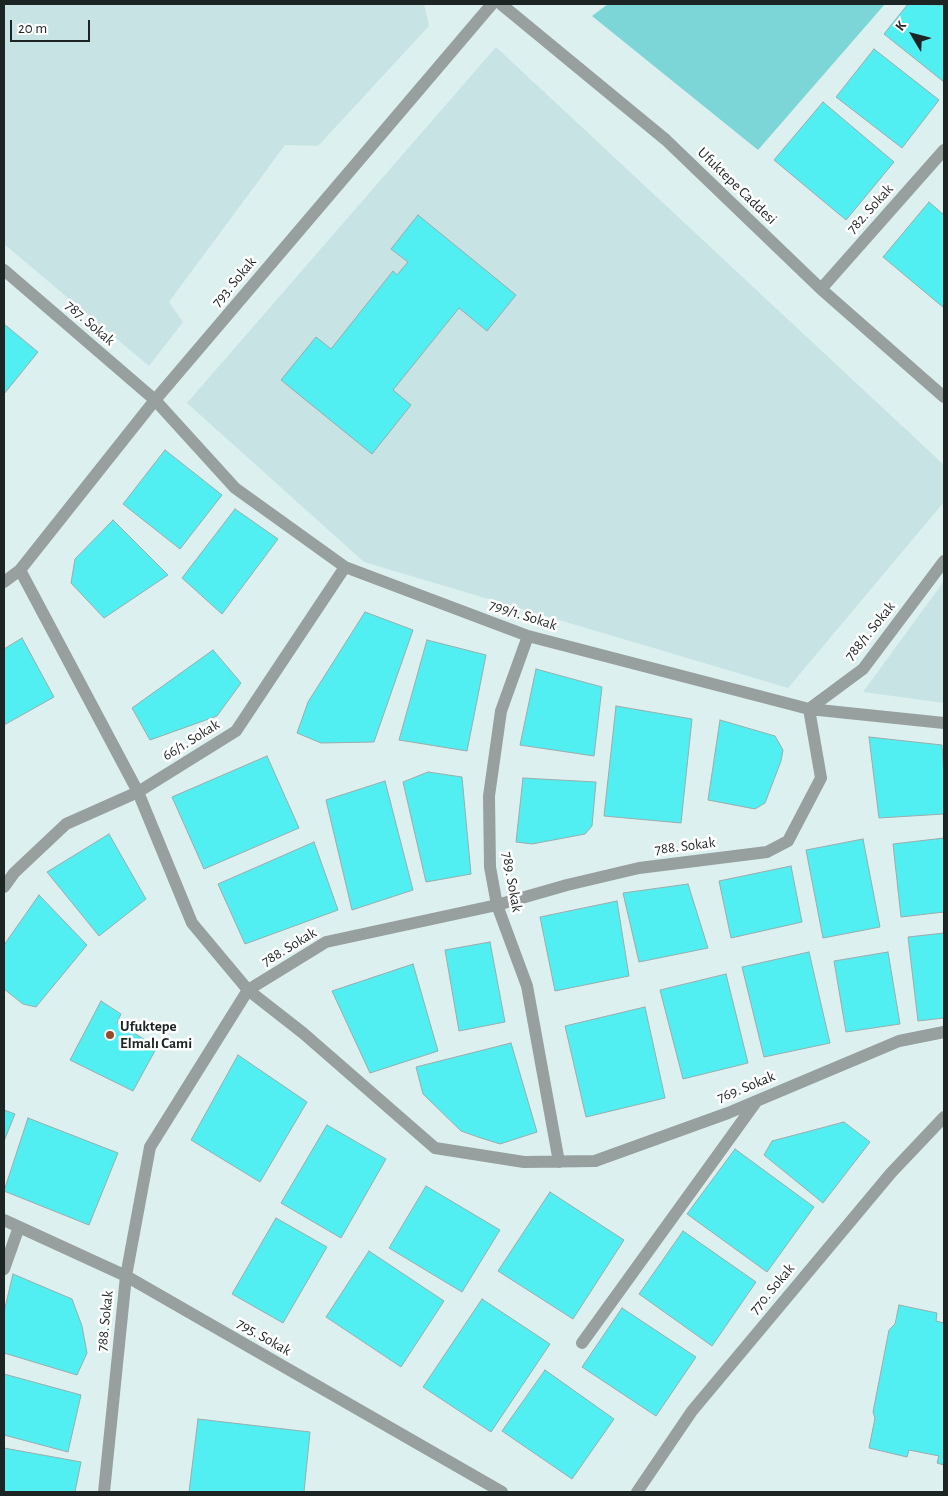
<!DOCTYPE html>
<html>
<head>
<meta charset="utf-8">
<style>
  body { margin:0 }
  #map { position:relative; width:948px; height:1496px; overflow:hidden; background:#ddf0f0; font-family:"Alegreya Sans",sans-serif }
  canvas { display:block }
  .frame { position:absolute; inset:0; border:5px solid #1d2424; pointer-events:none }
  .north { position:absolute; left:888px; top:10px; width:50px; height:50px; -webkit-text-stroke:4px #fff; paint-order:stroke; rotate:307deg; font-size:14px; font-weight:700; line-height:20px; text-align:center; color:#1d2424 }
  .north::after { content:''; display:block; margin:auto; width:18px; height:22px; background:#1d2424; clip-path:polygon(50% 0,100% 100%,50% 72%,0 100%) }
  .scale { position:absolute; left:10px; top:20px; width:80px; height:22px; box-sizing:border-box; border:2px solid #1d2424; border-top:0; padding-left:6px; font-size:15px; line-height:18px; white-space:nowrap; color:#1d2424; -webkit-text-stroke:4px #fff; paint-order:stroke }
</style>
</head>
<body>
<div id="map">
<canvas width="948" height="1496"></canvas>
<div class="frame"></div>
<div class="north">K</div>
<div class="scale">20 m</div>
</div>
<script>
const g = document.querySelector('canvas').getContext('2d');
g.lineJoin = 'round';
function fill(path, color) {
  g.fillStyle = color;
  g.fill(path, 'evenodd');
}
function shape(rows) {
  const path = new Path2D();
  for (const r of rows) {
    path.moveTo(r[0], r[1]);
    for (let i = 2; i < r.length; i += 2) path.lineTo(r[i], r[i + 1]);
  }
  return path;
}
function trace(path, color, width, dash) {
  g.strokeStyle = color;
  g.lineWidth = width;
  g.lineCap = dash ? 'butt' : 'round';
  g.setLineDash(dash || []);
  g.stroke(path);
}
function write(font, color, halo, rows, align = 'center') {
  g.font = font + ' "Alegreya Sans",sans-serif';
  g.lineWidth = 5;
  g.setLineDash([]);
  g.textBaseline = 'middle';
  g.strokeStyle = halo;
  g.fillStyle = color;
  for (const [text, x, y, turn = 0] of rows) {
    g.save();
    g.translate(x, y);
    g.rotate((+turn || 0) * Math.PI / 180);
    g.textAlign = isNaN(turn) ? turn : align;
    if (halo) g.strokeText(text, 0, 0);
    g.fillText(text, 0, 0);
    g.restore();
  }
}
fill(shape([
  [4,4,424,4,429,26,318,146,285,145,169,302,183,322,149,366,4,244],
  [496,47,944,465,944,502,788,688,364,562,187,403],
  [944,581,944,703,863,692]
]), '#c8e3e3');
fill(shape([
  [608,4,885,4,758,150,592,16]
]), '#7cd5d6');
const building = shape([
  [908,4,944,5,944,82,884,34,908,4],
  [874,49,939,100,902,148,836,97,874,49],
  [823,102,894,162,846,220,774,160,823,102],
  [929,202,944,215,944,308,883,257,929,202],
  [418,215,516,295,487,331,459,308,393,390,411,405,372,454,281,380,316,337,331,349,393,271,397,275,408,262,391,249,418,215],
  [4,324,38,352,4,394,4,324],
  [165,450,222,495,180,549,123,504,165,450],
  [235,509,278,539,222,614,182,578,235,509],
  [113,520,168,575,104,618,71,583,75,559,113,520],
  [365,612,413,630,374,742,321,743,297,733,308,702,365,612],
  [22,638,54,697,4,725,4,649,22,638],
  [427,640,486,655,467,751,399,740,427,640],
  [213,650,241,683,217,716,150,740,132,708,213,650],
  [536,669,602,687,594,756,520,745,536,669],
  [616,706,692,719,681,823,604,816,616,706],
  [720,720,775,736,783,750,781,761,765,803,755,809,708,800,720,720],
  [869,737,942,745,944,776,944,814,879,818,869,737],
  [267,756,299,828,204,869,172,797,267,756],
  [428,772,462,777,471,874,426,882,403,782,428,772],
  [523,778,596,782,592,826,585,834,532,844,516,842,523,778],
  [385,781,413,890,352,910,326,800,385,781],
  [109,834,146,899,99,936,47,872,109,834],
  [944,838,944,912,901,917,893,844,944,838],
  [863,839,880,927,823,938,806,850,863,839],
  [314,842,338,910,245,944,218,884,314,842],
  [791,866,802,922,731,938,719,881,791,866],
  [688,884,708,948,639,962,623,893,688,884],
  [39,895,87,945,36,1007,23,1004,4,989,4,945,39,895],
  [617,901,629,976,555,991,540,917,617,901],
  [944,933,944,1018,918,1021,908,937,944,933],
  [490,942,505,1022,459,1031,445,950,490,942],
  [809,952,830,1043,764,1057,742,967,809,952],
  [888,952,900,1024,846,1032,834,961,888,952],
  [413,964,438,1051,370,1073,332,991,413,964],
  [726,974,748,1063,683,1079,660,990,726,974],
  [101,1001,121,1014,117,1023,157,1047,133,1091,70,1060,101,1001],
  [645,1007,665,1098,586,1117,565,1026,645,1007],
  [511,1043,537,1132,500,1144,481,1138,461,1131,423,1094,416,1067,511,1043],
  [238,1055,307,1102,260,1182,191,1140,238,1055],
  [4,1110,15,1114,4,1141,4,1110],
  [28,1118,118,1153,89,1225,4,1191,28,1118],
  [844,1122,870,1142,823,1203,764,1155,772,1141,844,1122],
  [327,1125,386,1159,341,1238,281,1203,327,1125],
  [735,1149,814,1207,767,1272,687,1214,735,1149],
  [426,1186,500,1230,462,1292,389,1248,426,1186],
  [550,1192,624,1240,573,1319,498,1271,550,1192],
  [276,1218,327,1247,283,1323,232,1294,276,1218],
  [683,1231,756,1282,712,1346,639,1294,683,1231],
  [369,1251,444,1301,401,1367,326,1317,369,1251],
  [13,1274,72,1299,82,1326,87,1353,77,1375,4,1353,4,1312,13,1274],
  [482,1299,550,1344,491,1432,423,1387,482,1299],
  [899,1305,937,1313,936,1321,944,1323,944,1465,937,1463,939,1456,909,1450,907,1457,869,1448,875,1418,873,1412,889,1330,895,1324,899,1305],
  [622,1308,696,1357,656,1416,582,1367,622,1308],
  [545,1370,614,1419,572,1479,502,1431,545,1370],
  [4,1374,81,1395,68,1452,4,1435,4,1374],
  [198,1419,310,1432,304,1492,189,1492,198,1419],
  [4,1448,81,1462,75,1492,4,1492,4,1448]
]);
fill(building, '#51eff1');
trace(building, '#9aacac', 1);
trace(shape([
  [501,4,666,140,821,289,944,397],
  [4,270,155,400,235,488,345,567,528,636,809,709,944,723],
  [821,289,944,150],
  [20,570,138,792,192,923,248,990,303,1033,435,1148,524,1162,595,1161,728,1113,899,1041,944,1032],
  [4,582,20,570,155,400,492,4],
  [528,636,501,711,489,796,490,867,497,905,527,986,559,1162],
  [4,887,14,873,66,824,138,792,236,731,345,567],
  [4,1220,126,1276,502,1492],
  [4,1269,19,1227],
  [582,1343,756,1102],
  [104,1492,126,1276,150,1147,248,990,326,942,497,905,567,885,639,868,767,852,788,841,821,778,809,709,863,669,944,561],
  [637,1492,692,1411,891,1173,944,1117]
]), '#979f9f', 12);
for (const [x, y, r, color] of [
  [110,1035,5,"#934c27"]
]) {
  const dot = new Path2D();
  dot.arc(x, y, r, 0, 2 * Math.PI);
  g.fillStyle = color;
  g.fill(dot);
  trace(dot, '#fff', 2);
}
write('15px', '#1d2424', '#fff', [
  ["Ufuktepe Caddesi",737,186,44],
  ["782. Sokak",870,209,-48],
  ["793. Sokak",234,282,-50],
  ["787. Sokak",90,323,41],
  ["799/1. Sokak",523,615,18],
  ["788/1. Sokak",870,631,-51],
  ["66/1. Sokak",191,740,-32],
  ["788. Sokak",685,846,-7],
  ["789. Sokak",512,882,80],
  ["788. Sokak",289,947,-31],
  ["769. Sokak",746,1087,-22],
  ["770. Sokak",772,1289,-50],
  ["788. Sokak",105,1321,-84],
  ["795. Sokak",264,1337,30]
]);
write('bold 15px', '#1d2424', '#fff', [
  ["Ufuktepe",120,1026],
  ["Elmalı Cami",120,1043]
], 'left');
</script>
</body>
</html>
